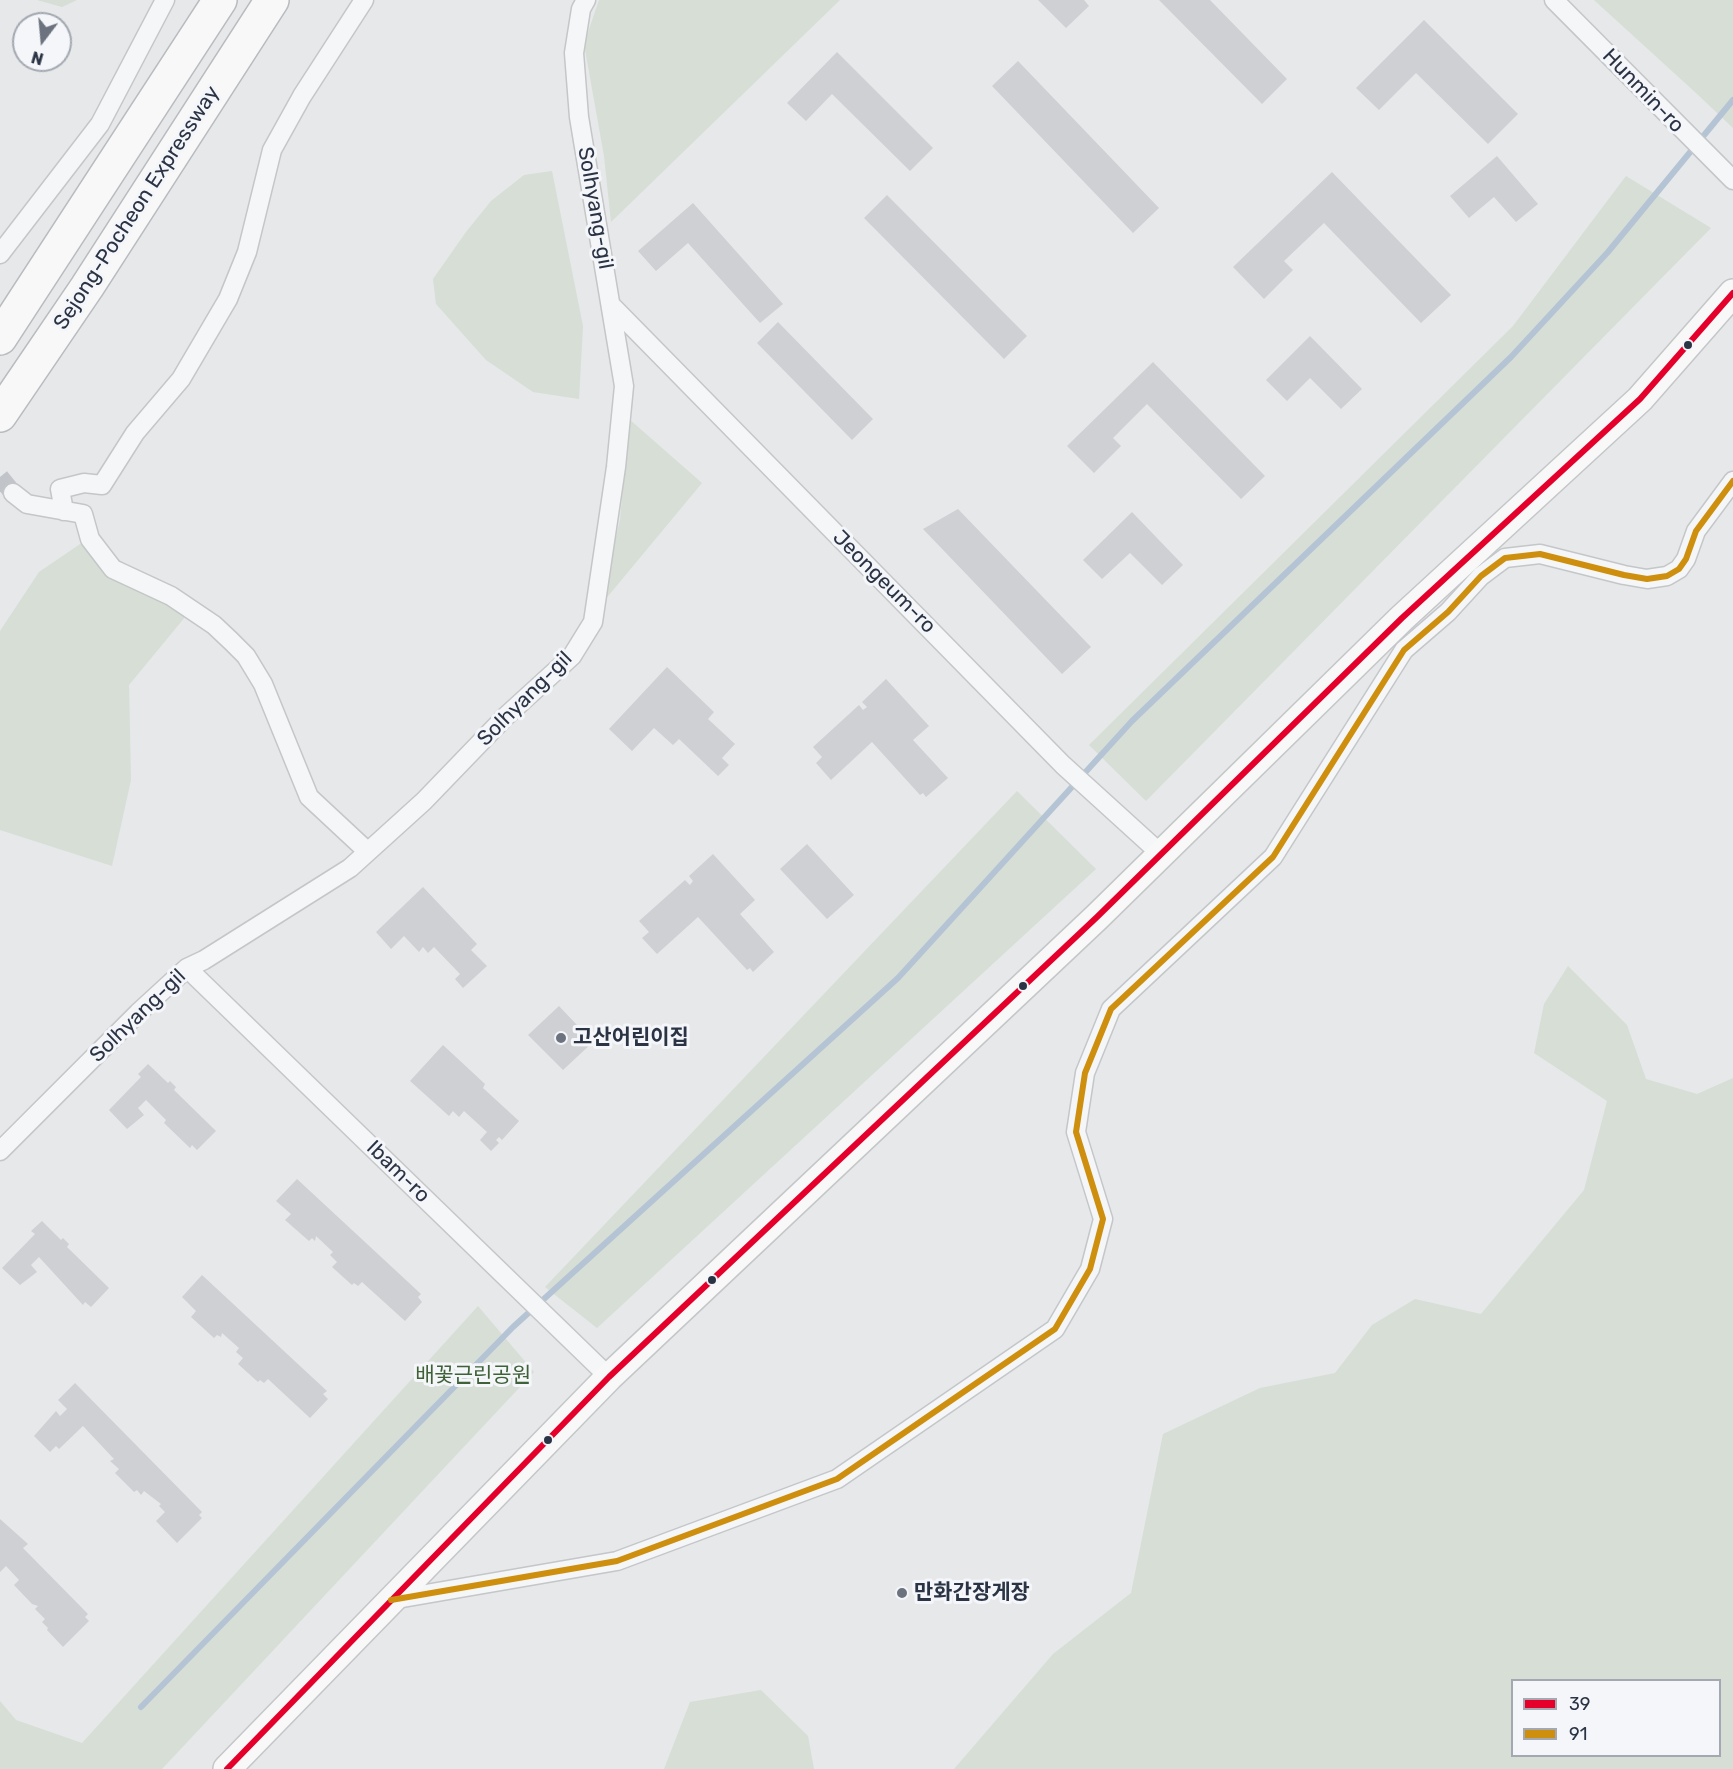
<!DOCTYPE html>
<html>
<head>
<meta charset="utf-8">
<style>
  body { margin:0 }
  #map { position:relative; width:1733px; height:1769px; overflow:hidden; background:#e6e8ea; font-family:Rubik,sans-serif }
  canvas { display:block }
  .legend { position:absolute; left:1511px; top:1679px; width:210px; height:78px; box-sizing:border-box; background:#f4f6f9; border:2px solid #a4a8b1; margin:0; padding:8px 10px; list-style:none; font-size:18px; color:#2b3445 }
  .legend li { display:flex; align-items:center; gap:12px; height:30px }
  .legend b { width:30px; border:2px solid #a4a8b1 }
  .north { position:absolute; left:12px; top:12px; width:60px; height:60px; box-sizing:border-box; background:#f4f6f9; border:2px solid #a4a8b1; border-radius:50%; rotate:196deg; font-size:16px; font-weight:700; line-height:24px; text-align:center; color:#2b3445 }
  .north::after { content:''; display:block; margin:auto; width:21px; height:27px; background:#6c737f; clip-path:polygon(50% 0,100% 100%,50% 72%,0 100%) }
</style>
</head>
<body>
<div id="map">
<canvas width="1733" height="1769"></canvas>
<ul class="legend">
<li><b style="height:8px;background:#e4002b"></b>39</li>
<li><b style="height:8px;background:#ce8f0e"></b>91</li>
</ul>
<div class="north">N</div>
</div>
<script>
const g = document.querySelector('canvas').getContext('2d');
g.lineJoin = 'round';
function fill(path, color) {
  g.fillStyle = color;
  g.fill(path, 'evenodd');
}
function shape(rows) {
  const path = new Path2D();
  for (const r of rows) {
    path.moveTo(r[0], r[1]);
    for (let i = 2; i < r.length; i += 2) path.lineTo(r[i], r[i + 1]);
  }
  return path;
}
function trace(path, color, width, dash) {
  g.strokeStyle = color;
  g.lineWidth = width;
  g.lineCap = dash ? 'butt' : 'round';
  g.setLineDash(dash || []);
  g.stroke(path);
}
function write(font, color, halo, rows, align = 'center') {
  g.font = font + ' Rubik,"Noto Sans KR",sans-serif';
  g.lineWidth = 6;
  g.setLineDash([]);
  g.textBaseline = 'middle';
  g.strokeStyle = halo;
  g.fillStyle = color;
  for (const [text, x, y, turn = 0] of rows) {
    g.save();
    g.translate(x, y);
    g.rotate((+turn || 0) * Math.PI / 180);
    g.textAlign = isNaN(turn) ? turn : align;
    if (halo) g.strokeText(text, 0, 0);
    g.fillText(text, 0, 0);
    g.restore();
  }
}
fill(shape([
  [37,0,77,0,62,7],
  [599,0,840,0,611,222,604,156,584,44],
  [1594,0,1733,0,1733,128,1696,93],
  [552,171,583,326,579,399,533,392,486,360,436,304,433,279,466,232,491,201,524,175],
  [1626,176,1711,228,1146,801,1089,745,1513,326],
  [629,419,702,483,599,607,620,520],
  [89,538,190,611,129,685,131,780,112,866,0,830,0,631,39,572],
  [1017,791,1096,869,597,1328,545,1287],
  [1568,966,1627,1025,1646,1079,1697,1094,1733,1078,1733,1769,954,1769,1053,1654,1131,1593,1163,1434,1260,1388,1335,1373,1372,1325,1415,1299,1481,1314,1584,1190,1607,1101,1534,1053,1544,1004],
  [1512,1680,1720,1680,1720,1756,1512,1756],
  [478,1306,534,1372,162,1769,0,1769,0,1701,16,1720,82,1743],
  [761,1690,808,1736,814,1769,664,1769,690,1702]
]), '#d6ded6');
trace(shape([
  [141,1707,513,1327,898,978,1132,721,1511,357,1608,252,1733,100]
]), '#b4c4d5', 6);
fill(shape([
  [1038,0,1084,0,1089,6,1066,28],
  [1159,0,1210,0,1287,79,1262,104],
  [1424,20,1518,114,1488,144,1416,73,1379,110,1356,88],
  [837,52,933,148,910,171,832,94,806,121,787,103],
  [1018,61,1159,208,1133,233,992,86],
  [1497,156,1538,204,1516,222,1494,197,1469,218,1450,196],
  [1332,172,1451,295,1421,323,1324,223,1284,261,1293,270,1264,299,1233,267],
  [887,195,1027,336,1004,359,864,218],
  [693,203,783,304,760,323,688,243,656,271,638,251],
  [778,322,873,419,852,440,757,343],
  [1310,336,1362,389,1341,409,1310,378,1287,401,1266,380],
  [1153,362,1265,476,1241,499,1147,404,1113,438,1121,446,1094,473,1067,446],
  [958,509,1091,647,1062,674,923,529],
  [1132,512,1183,565,1162,585,1130,553,1102,579,1083,560],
  [667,667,714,712,708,719,735,744,722,758,729,765,718,776,679,739,673,745,654,728,632,751,609,729],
  [886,679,929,726,913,740,948,778,926,797,923,793,920,795,872,742,831,780,816,763,822,757,813,747,859,705,863,710,867,707,862,702],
  [807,844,854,895,827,919,780,869],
  [713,854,755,900,740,914,774,952,753,972,750,968,747,970,698,917,657,954,642,938,649,932,639,921,685,880,690,885,693,881,689,876],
  [423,887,477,944,471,950,487,966,463,988,455,979,460,974,434,947,428,953,423,947,419,952,404,936,391,949,376,932],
  [559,1006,593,1042,563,1070,528,1035],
  [443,1045,485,1084,483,1088,519,1121,502,1140,499,1137,496,1140,499,1143,491,1151,480,1140,487,1132,464,1111,459,1117,453,1111,449,1116,410,1081],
  [148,1064,168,1083,170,1081,176,1087,174,1090,216,1131,197,1150,192,1145,190,1148,164,1123,166,1120,146,1100,138,1108,144,1115,127,1129,109,1110,141,1077,138,1074],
  [297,1179,421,1294,418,1297,422,1302,405,1321,362,1282,358,1286,354,1283,352,1285,332,1267,337,1262,330,1255,333,1252,316,1236,315,1241,312,1238,309,1241,285,1220,291,1214,276,1201],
  [42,1221,61,1240,63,1238,69,1244,67,1247,109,1288,91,1307,85,1302,83,1305,39,1257,31,1265,37,1272,20,1285,2,1268,35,1234,31,1231],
  [202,1275,327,1391,323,1394,328,1399,310,1418,268,1379,264,1383,260,1380,258,1382,238,1364,243,1358,236,1352,239,1348,222,1333,221,1337,217,1335,214,1338,191,1317,196,1311,182,1297],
  [75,1383,202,1512,199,1515,202,1518,177,1543,156,1521,165,1512,159,1506,161,1504,144,1491,141,1495,137,1490,134,1492,115,1473,119,1469,110,1461,114,1459,83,1426,59,1449,56,1446,50,1452,34,1436,56,1411,60,1416,67,1409,58,1400],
  [0,1519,28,1544,23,1548,88,1614,85,1617,89,1621,63,1647,47,1630,48,1628,42,1622,45,1619,35,1609,38,1606,32,1604,14,1585,19,1580,6,1566,0,1572]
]), '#ced0d3');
trace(shape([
  [0,477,13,493]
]), '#c1c4c9', 18, [18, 9]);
const street = shape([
  [1554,0,1733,180],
  [0,254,100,124,165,0],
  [612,306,1063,765,1161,854],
  [13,493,27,504,83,514,90,539,113,569,171,596,214,625,231,641,246,656,263,684,309,797,367,851],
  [64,511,60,489,84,483,102,485,135,433,181,379,228,299,247,252,272,150,302,96,364,0],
  [187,968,609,1377],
  [0,1151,138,1013,187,968,204,960,350,868,424,801,505,717,572,656,593,622,616,467,624,386,579,117,574,53,581,9,586,0],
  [391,1600,617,1561,837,1479,1055,1329,1090,1269,1103,1219,1076,1132,1085,1073,1111,1009,1273,857,1404,650,1448,612,1481,576,1505,558,1540,554,1624,575,1647,579,1667,576,1679,569,1686,559,1696,531,1733,481]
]);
const secondary = shape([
  [227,1769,609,1377,1097,917,1402,618,1640,399,1733,293]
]);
const highway = shape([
  [0,338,220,0],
  [0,415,87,287,272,0]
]);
trace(street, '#c4c6c8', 21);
trace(secondary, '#c4c6c8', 30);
trace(highway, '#b8bbbf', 36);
trace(street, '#f5f6f7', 18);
trace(secondary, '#f8f8f8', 27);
trace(highway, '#f8f8f8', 33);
trace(shape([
  [227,1769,609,1377,1097,917,1402,618,1640,399,1733,293]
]), '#e4002b', 6);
trace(shape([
  [391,1600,617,1561,837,1479,1055,1329,1090,1269,1103,1219,1076,1132,1085,1073,1111,1009,1273,857,1404,650,1448,612,1481,576,1505,558,1540,554,1624,575,1647,579,1667,576,1679,569,1686,559,1696,531,1733,481]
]), '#ce8f0e', 6);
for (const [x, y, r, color] of [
  [1688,345,5,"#2b3445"],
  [1023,986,5,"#2b3445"],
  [561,1038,6,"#6c737f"],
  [712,1280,5,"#2b3445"],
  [548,1440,5,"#2b3445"],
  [902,1593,6,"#6c737f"]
]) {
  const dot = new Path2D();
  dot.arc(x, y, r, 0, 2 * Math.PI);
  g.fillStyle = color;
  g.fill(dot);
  trace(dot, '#f4f6f9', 2);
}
write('21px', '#2b3445', '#f4f6f9', [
  ["Hunmin-ro",1643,91,46],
  ["Sejong-Pocheon Expressway",137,208,-57],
  ["Solhyang-gil",595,208,80],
  ["Jeongeum-ro",884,582,45],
  ["Solhyang-gil",525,699,-45],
  ["Solhyang-gil",138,1016,-44],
  ["Ibam-ro",398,1172,44]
]);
write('bold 21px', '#2b3445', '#f4f6f9', [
  ["고산어린이집",573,1038],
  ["만화간장게장",914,1593]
], 'left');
write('21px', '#3f6138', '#f4f6f9', [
  ["배꽃근린공원",473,1376]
]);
</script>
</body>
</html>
